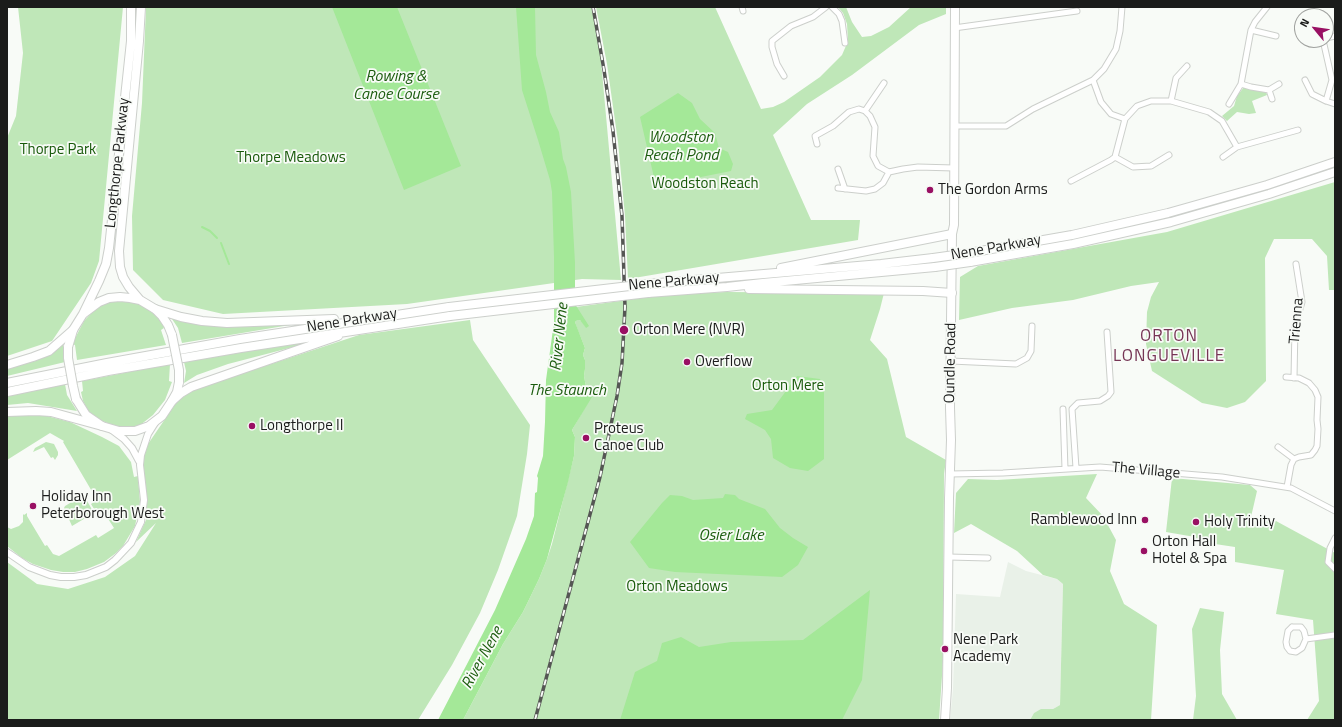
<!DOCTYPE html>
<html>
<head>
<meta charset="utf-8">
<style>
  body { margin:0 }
  #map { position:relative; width:1342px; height:727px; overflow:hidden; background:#f8fbf7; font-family:"Titillium Web",sans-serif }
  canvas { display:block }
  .frame { position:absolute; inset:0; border:8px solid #1b1c1b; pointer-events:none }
  .north { position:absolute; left:1294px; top:8px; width:40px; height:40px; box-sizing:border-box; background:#f8fbf7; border:1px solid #a0a29f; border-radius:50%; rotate:299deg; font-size:11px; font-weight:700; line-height:16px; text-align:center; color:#1b1c1b }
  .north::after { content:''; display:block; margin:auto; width:14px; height:18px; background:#991063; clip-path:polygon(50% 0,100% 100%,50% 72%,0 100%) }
</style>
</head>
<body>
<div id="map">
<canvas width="1342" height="727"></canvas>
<div class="frame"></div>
<div class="north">N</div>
</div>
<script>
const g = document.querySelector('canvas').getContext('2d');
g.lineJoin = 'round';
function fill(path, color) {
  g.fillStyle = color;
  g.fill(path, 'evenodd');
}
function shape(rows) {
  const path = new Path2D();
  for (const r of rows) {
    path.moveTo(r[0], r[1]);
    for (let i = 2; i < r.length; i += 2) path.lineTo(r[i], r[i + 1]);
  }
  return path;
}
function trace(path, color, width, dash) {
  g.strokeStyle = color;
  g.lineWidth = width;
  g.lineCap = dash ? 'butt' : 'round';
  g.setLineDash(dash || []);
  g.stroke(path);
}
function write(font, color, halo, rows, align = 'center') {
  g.font = font + ' "Titillium Web",sans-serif';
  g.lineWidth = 3.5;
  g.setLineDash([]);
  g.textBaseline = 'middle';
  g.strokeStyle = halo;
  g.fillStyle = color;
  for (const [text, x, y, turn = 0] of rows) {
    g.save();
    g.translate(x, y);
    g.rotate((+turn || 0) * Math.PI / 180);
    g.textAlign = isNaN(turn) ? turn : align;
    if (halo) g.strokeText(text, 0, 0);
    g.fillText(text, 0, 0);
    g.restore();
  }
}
fill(shape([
  [1008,562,1026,571,1057,579,1063,584,1060,705,1053,709,1041,710,1034,713,1030,720,950,720,953,689,956,594,1000,597]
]), '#e9f1e8');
fill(shape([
  [18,7,123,7,99,261,91,283,52,341,7,356,7,138,16,116,23,53],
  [146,7,591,7,599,39,621,280,582,279,407,304,223,314,163,300,133,270,132,216,142,103],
  [596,7,715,7,761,109,773,107,784,102,820,77,842,55,848,41,847,24,843,13,838,7,846,7,852,22,862,37,871,36,889,27,911,7,946,7,946,14,919,25,852,75,807,104,773,135,811,220,860,220,858,240,628,279,625,216,618,142,607,64],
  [1244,87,1266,91,1267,95,1252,101,1256,113,1249,114,1237,112,1227,121,1222,116,1234,106,1237,96],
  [1335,182,1335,290,1329,290,1327,256,1312,239,1274,239,1265,258,1266,381,1245,402,1227,408,1202,403,1152,371,1146,344,1147,312,1151,297,1159,282,1131,286,1073,300,1012,308,959,320,960,277,978,266,1167,232],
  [726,292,884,293,880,309,870,340,887,359,906,437,946,460,944,474,943,661,939,720,463,720,503,644,523,612,539,579,547,559,552,544,574,456,575,437,572,430,591,397,588,389,586,387,584,376,585,369,585,360,583,355,585,348,577,328,575,322,577,319,582,321,586,328,576,307,671,294],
  [122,299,139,302,150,310,162,322,164,328,161,330,166,345,77,360,75,345,72,344,84,321,95,309,106,302],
  [170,316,205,324,290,322,290,325,182,343,178,328],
  [470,320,473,340,530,425,527,454,517,516,498,570,480,613,452,665,418,720,7,720,7,562,37,584,68,589,105,577,135,556,156,523,136,542,146,520,143,456,148,444,176,403,192,390,359,335],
  [323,337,324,339,228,364,197,375,184,383,186,371,184,362],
  [63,341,63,353,65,362,7,376,7,367],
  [170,364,169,381,172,382,165,400,153,415,139,426,126,428,113,425,102,421,89,412,83,401,81,392,83,391,82,381],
  [65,384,67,395,77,411,28,403,7,405,7,394,47,386],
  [29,414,43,415,70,422,102,437,119,446,131,462,134,477,138,476,140,502,135,526,123,546,116,553,104,562,87,569,75,572,63,572,51,570,33,564,22,558,7,546,7,527,11,529,19,526,23,522,23,514,24,515,27,513,27,516,45,546,47,545,53,554,59,556,96,535,98,538,114,528,103,511,97,514,91,504,97,500,63,442,64,441,50,433,7,460,7,416],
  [46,442,54,444,58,452,58,455,55,460,53,457,51,458,44,447,33,452,35,448],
  [1097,474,1086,498,1103,516,1116,540,1110,571,1124,604,1157,625,1151,720,1030,720,1034,713,1041,709,1053,709,1060,705,1063,584,1057,579,1043,575,1017,551,971,524,954,533,956,493,968,479,997,480],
  [1172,478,1250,485,1257,491,1251,517,1276,521,1335,553,1335,720,1307,720,1319,701,1313,620,1276,614,1284,570,1235,562,1235,547,1195,541,1195,537,1166,532],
  [80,497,86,499,94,513,72,526,64,508,65,506],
  [1200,608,1224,612,1220,650,1222,694,1237,720,1193,720,1196,696,1192,629]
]), '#bfe7b8');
fill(shape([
  [332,7,397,7,461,166,404,190],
  [516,7,535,7,536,55,546,92,550,112,559,132,563,159,566,167,571,192,575,263,575,304,589,326,586,328,580,320,577,320,575,322,585,348,583,355,585,360,585,369,584,376,586,387,591,390,592,397,572,430,575,437,574,456,568,482,547,559,539,579,523,612,503,644,463,720,438,720,495,610,526,539,534,516,535,493,537,492,538,478,537,476,543,456,545,422,546,380,554,322,554,257,552,192,550,180,538,140,522,90],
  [678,93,692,103,700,119,715,133,719,148,728,152,733,164,731,171,656,186,640,117],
  [797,376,820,379,824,389,824,459,808,471,790,468,773,458,771,439,765,430,745,419,747,414,772,410],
  [725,494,735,495,739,499,765,509,780,528,793,538,808,547,798,565,782,577,675,572,649,568,630,542,662,503,670,495,682,496,693,500,723,498],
  [870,590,862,680,842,720,620,720,635,672,657,661,662,643,681,637,699,647,731,642,803,640]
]), '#a4e898');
trace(shape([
  [202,227,210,231,217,238],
  [221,243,229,264]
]), '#a4e898', 2);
const minor = shape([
  [742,7,743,11],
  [832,7,839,14,842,21,845,43],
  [1267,7,1255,22,1251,30,1241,84,1251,87,1269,90,1279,84],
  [954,28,1077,11],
  [1251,30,1276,36],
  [1326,38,1335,36],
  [784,76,777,64,772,47,772,41,791,26,813,17,826,7],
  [1093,80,1101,102,1111,114,1125,119],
  [1305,80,1312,94,1326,101,1332,80,1323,40],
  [1269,90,1272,99],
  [1171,101,1176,78,1187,66],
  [1326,101,1335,104],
  [1229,104,1241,84],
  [865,111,884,83],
  [954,126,1006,126,1033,109,1093,80,1104,69,1116,49,1120,31,1122,7],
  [817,144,815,136,833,126,849,112,859,109,865,111,870,116,875,127,873,156,878,166,889,172],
  [1115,157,1133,167,1151,166,1169,155],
  [1223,157,1237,147,1298,130],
  [838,169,845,189],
  [1071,181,1111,160,1115,157,1125,119,1137,106,1151,101,1171,101,1209,112,1222,121,1237,147],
  [838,188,866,191,875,189,883,183,889,172,903,169,918,167,954,168],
  [951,361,1016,364,1027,358,1031,351,1032,326],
  [1286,377,1299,378,1309,383,1315,390,1318,397,1317,420,1318,429,1317,446,1315,450,1311,455,1299,457,1294,459,1291,465,1287,487],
  [1294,378,1295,326,1302,302,1296,264],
  [1063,409,1065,469],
  [1278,447,1294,459],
  [1076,468,1072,409,1078,403,1100,401,1108,396,1111,392,1107,332],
  [950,474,1003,473,1100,467,1222,477,1291,488,1335,511],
  [1335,538,1330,548,1328,562,1335,569],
  [949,557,988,558],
  [1292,627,1301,627,1304,631,1306,639,1302,648,1296,652,1290,651,1287,647,1286,642,1288,631,1292,627],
  [1306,639,1335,635]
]);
const tertiary = shape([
  [112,430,124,439,132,448,139,461],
  [7,552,29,567,50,575,61,577,74,577,86,575,106,567,115,560,131,543,141,522,144,500,140,465,141,455,148,434,155,423]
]);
const primary = shape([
  [140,300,129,287,123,277,120,267,119,251,139,41,141,7],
  [83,314,99,281,106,264,109,248,131,41,131,7],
  [68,347,73,330,83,314,99,302,109,298,120,297,130,298,140,300,155,309,162,316,168,325,172,335],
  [76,399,86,415,102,426,119,431,135,431,149,426,162,416,172,401,177,392,179,382],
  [945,720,947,688,949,498,951,440,950,408,952,234,954,225,955,7]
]);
const trunk = shape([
  [969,253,1072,235,1168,213,1267,185,1335,162],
  [970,262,1073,244,1171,222,1269,194,1335,172],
  [781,268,952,234],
  [647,284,881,264,933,258],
  [749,289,923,291,952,293],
  [648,293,727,287,763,283,935,267],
  [155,309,181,317,202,321,227,323,334,319],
  [7,365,33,357,49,351,73,330],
  [7,383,107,363,240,339,449,307],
  [7,392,108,371,241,348,450,316],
  [172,401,181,393,191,387,338,336],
  [7,412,36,411,51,412,102,426]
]);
trace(minor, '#cccfcb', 7);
trace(tertiary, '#cccfcb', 8);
trace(primary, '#cccfcb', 10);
trace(trunk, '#cccfcb', 10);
trace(minor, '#fff', 5);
trace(tertiary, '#fff', 6);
trace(primary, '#fff', 8);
trace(trunk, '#fff', 8);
const rail = shape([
  [535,720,600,477,617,396,622,363,625,307,622,216,613,131,604,70,593,7]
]);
trace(rail, '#555654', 3.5);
trace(rail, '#f8fbf7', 2, [6]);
const primaryBridge = shape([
  [172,335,179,370,179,382],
  [68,347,68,358,73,386,76,399]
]);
const trunkBridge = shape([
  [933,258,969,253],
  [935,267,970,262],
  [449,307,647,284],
  [450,316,648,293]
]);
trace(primaryBridge, '#cccfcb', 10, []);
trace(trunkBridge, '#cccfcb', 10, []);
trace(primaryBridge, '#fff', 8);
trace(trunkBridge, '#fff', 8);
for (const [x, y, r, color] of [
  [930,190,4,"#991063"],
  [624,330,5,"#991063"],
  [687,362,4,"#991063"],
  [252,426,4,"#991063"],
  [586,438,4,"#991063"],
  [33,506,4,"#991063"],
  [1145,520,4,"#991063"],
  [1196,522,4,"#991063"],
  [1144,551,4,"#991063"],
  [945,649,4,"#991063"]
]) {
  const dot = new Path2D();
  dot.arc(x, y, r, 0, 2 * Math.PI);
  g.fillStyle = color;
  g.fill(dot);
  trace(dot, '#f8fbf7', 1.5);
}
write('15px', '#175909', '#f8fbf7', [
  ["Thorpe Park",58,150],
  ["Thorpe Meadows",291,158],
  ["Woodston Reach",705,184],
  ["Orton Mere",788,386],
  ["Orton Meadows",677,587]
]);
write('15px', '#1b1c1b', '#f8fbf7', [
  ["Longthorpe Parkway",118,163,-84],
  ["Nene Parkway",996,248,-10],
  ["Nene Parkway",674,282,-5],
  ["Nene Parkway",352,321,-9],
  ["Trienna",1297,321,-85],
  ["Oundle Road",951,363,-89],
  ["The Village",1146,471,5]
]);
write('15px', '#1b1c1b', '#f8fbf7', [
  ["The Gordon Arms",938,190],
  ["Orton Mere (NVR)",633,330],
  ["Overflow",695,362],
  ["Longthorpe II",260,426],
  ["Proteus",594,429],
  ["Canoe Club",594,446],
  ["Holiday Inn",41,497],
  ["Peterborough West",41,514],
  ["Ramblewood Inn",1137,520,"right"],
  ["Holy Trinity",1204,522],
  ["Orton Hall",1152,542],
  ["Hotel & Spa",1152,559],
  ["Nene Park",953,640],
  ["Academy",953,657]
], 'left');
write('italic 16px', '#1b5c0e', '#f8fbf7', [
  ["Rowing &",396,77],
  ["Canoe Course",396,95],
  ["Woodston",681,138],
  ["Reach Pond",681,156],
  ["River Nene",560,337,-84],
  ["The Staunch",567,391],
  ["Osier Lake",731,536],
  ["River Nene",483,658,-61]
]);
g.letterSpacing = '1px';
write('17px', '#763555', '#f8fbf7', [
  ["ORTON",1169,337],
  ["LONGUEVILLE",1169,357]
]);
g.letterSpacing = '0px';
</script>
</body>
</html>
